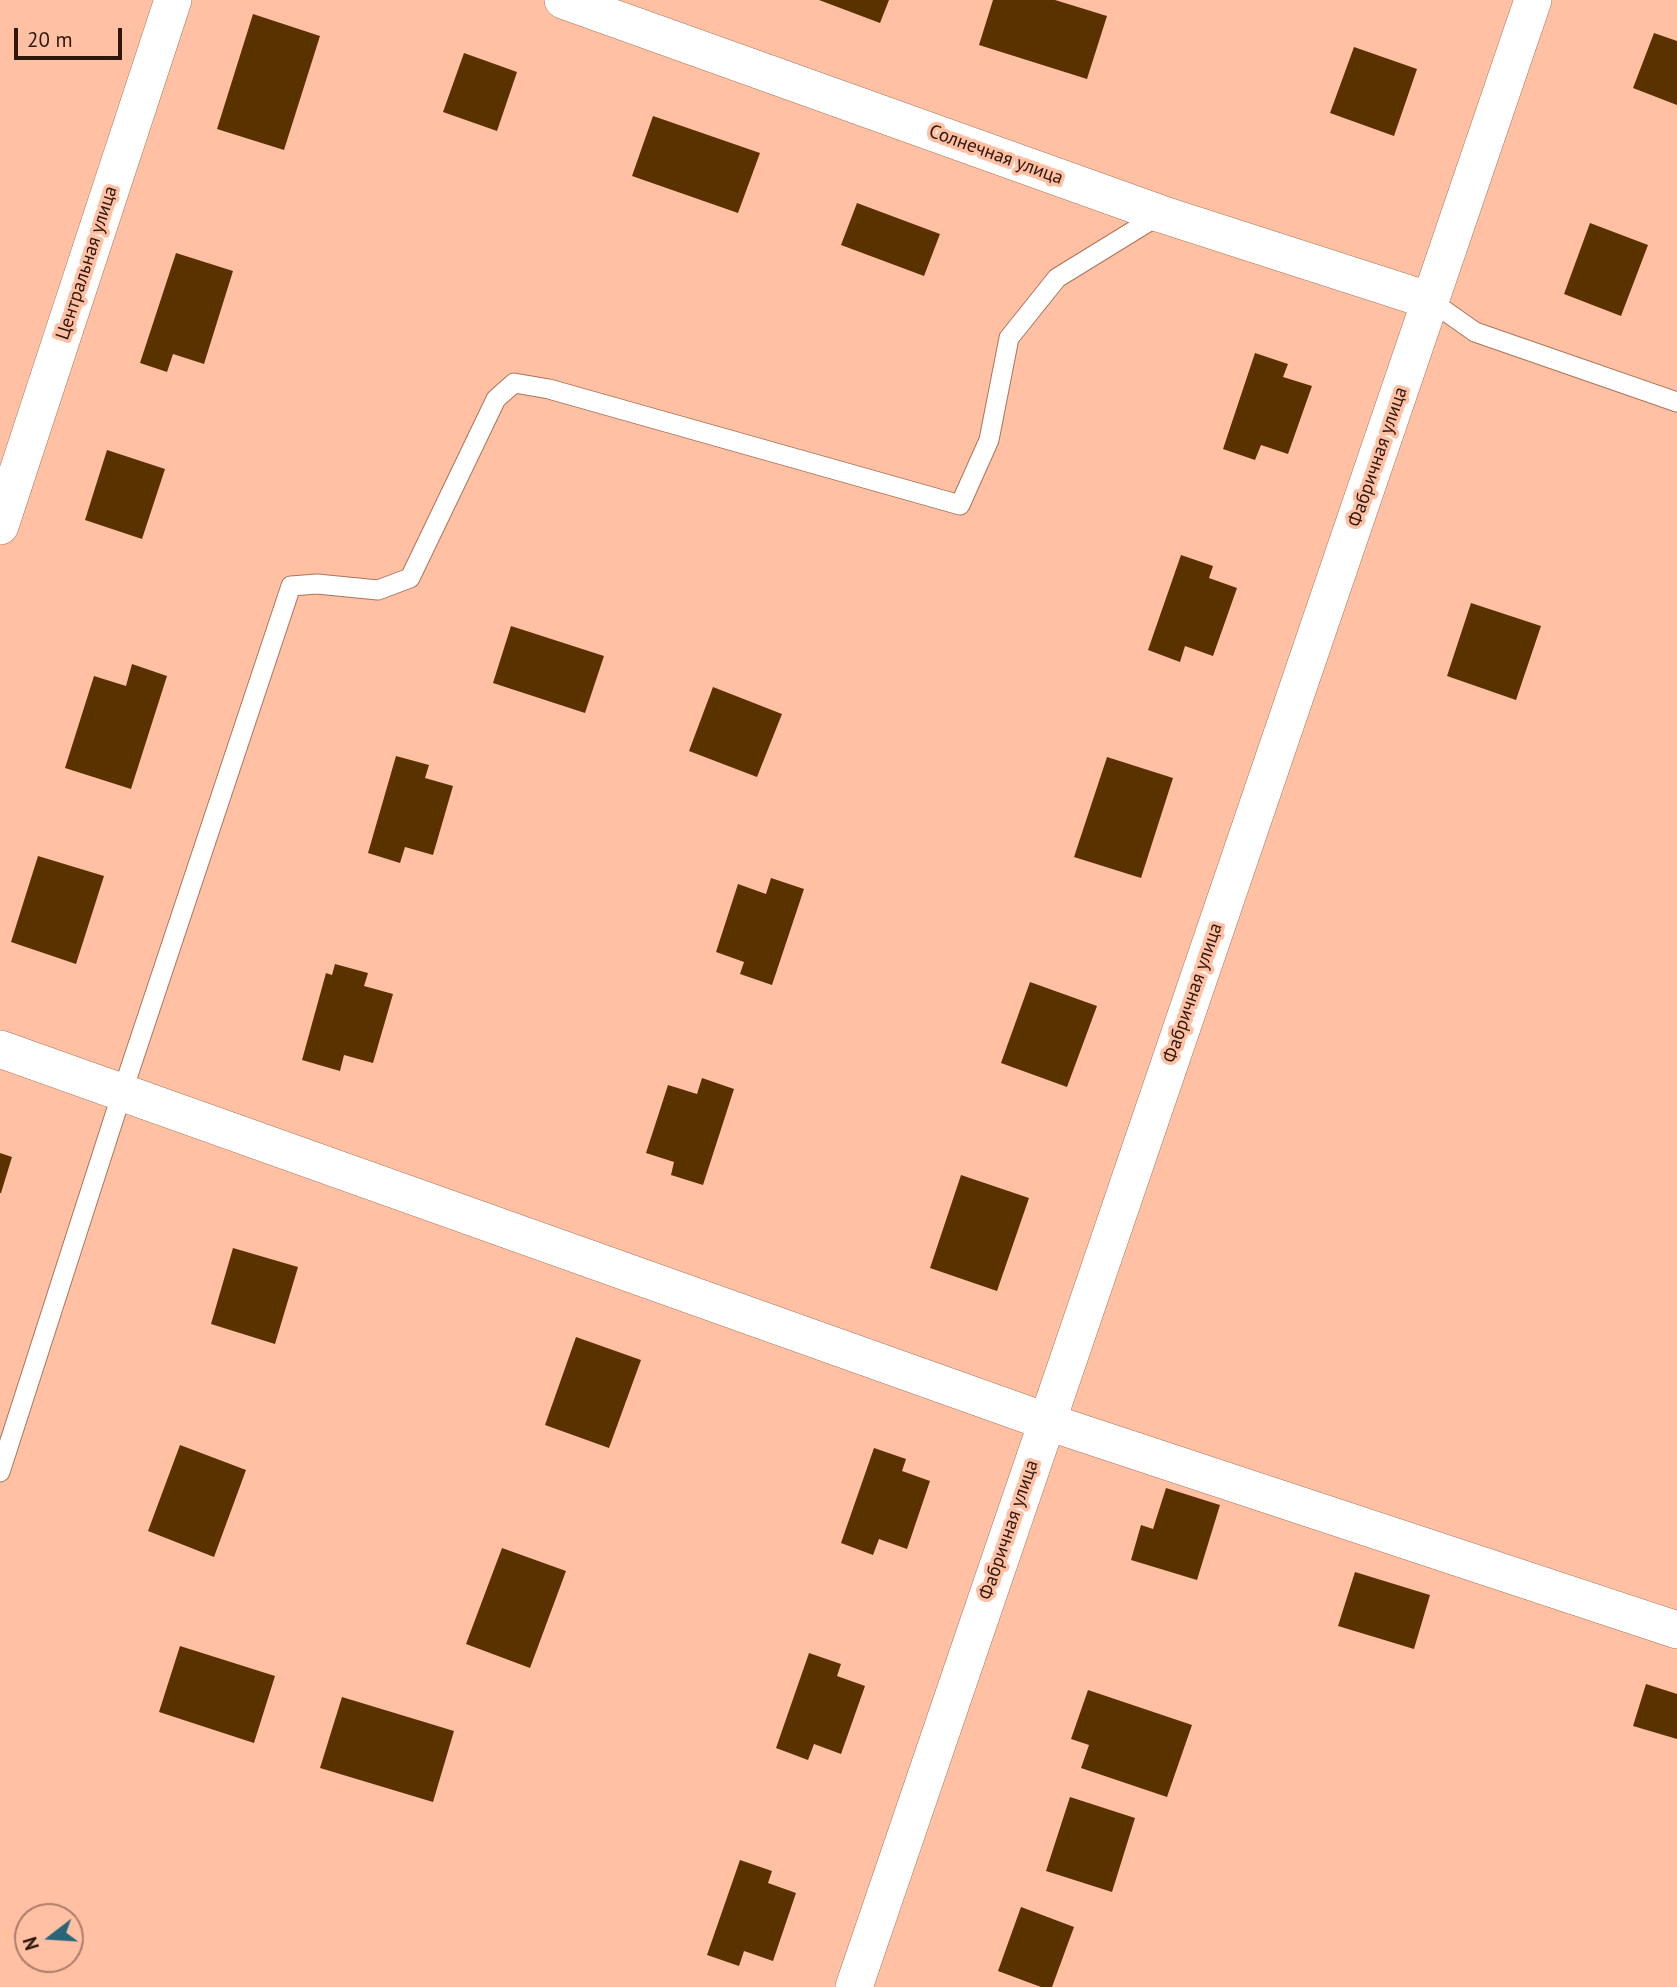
<!DOCTYPE html>
<html>
<head>
<meta charset="utf-8">
<style>
  body { margin:0 }
  #map { position:relative; width:1677px; height:1987px; overflow:hidden; background:#ffc0a4; font-family:"PT Sans",sans-serif }
  canvas { display:block }
  .north { position:absolute; left:14px; top:1903px; width:70px; height:70px; box-sizing:border-box; background:#ffc0a4; border:2px solid #ab7d68; border-radius:50%; rotate:253deg; font-size:19px; font-weight:700; line-height:28px; text-align:center; color:#2e180e }
  .north::after { content:''; display:block; margin:auto; width:24px; height:32px; background:#27657b; clip-path:polygon(50% 0,100% 100%,50% 72%,0 100%) }
  .scale { position:absolute; left:14px; top:28px; width:108px; height:32px; box-sizing:border-box; border:4px solid #2e180e; border-top:0; padding-left:9px; font-size:21px; line-height:24px; white-space:nowrap; color:#2e180e; -webkit-text-stroke:5px #ffc0a4; paint-order:stroke }
</style>
</head>
<body>
<div id="map">
<canvas width="1677" height="1987"></canvas>
<div class="north">N</div>
<div class="scale">20 m</div>
</div>
<script>
const g = document.querySelector('canvas').getContext('2d');
g.lineJoin = 'round';
function fill(path, color) {
  g.fillStyle = color;
  g.fill(path, 'evenodd');
}
function shape(rows) {
  const path = new Path2D();
  for (const r of rows) {
    path.moveTo(r[0], r[1]);
    for (let i = 2; i < r.length; i += 2) path.lineTo(r[i], r[i + 1]);
  }
  return path;
}
function trace(path, color, width, dash) {
  g.strokeStyle = color;
  g.lineWidth = width;
  g.lineCap = dash ? 'butt' : 'round';
  g.setLineDash(dash || []);
  g.stroke(path);
}
function write(font, color, halo, rows, align = 'center') {
  g.font = font + ' "PT Sans",sans-serif';
  g.lineWidth = 7;
  g.setLineDash([]);
  g.textBaseline = 'middle';
  g.strokeStyle = halo;
  g.fillStyle = color;
  for (const [text, x, y, turn = 0] of rows) {
    g.save();
    g.translate(x, y);
    g.rotate((+turn || 0) * Math.PI / 180);
    g.textAlign = isNaN(turn) ? turn : align;
    if (halo) g.strokeText(text, 0, 0);
    g.fillText(text, 0, 0);
    g.restore();
  }
}
fill(shape([
  [819,0,889,0,880,23],
  [993,0,1055,0,1107,16,1087,79,979,45],
  [253,14,320,36,284,150,217,129],
  [1654,33,1677,41,1677,105,1633,88],
  [1354,47,1417,69,1394,136,1330,113],
  [464,53,517,72,497,131,443,112],
  [653,116,760,153,738,213,632,176],
  [857,203,940,234,924,276,841,245],
  [1590,223,1648,245,1621,316,1564,294],
  [176,253,233,271,204,364,173,354,167,372,140,363],
  [1255,353,1288,364,1283,377,1312,386,1288,454,1261,445,1255,460,1223,449],
  [107,450,165,469,142,539,85,520],
  [1181,555,1213,566,1209,578,1237,588,1213,656,1185,646,1180,662,1148,650],
  [1471,603,1541,626,1516,700,1447,676],
  [511,626,604,656,585,713,493,683],
  [132,664,167,676,131,789,65,768,94,676,126,686],
  [713,687,782,714,757,777,689,751],
  [396,756,429,765,425,778,453,786,433,855,405,847,400,863,368,853],
  [1107,757,1173,778,1141,878,1074,857],
  [38,856,104,876,76,964,11,942],
  [771,878,804,889,772,985,740,974,744,962,716,952,738,884,766,894],
  [335,964,368,973,364,986,393,994,373,1063,344,1055,340,1071,302,1060,326,973,332,975],
  [1030,982,1097,1006,1067,1087,1001,1063],
  [702,1078,734,1089,703,1185,671,1175,674,1162,646,1153,668,1085,697,1094],
  [0,1153,12,1157,1,1193,0,1193],
  [961,1175,1029,1198,997,1291,930,1268],
  [233,1248,298,1267,275,1344,211,1324],
  [576,1337,641,1360,609,1448,545,1425],
  [180,1445,246,1470,214,1557,148,1531],
  [874,1448,906,1459,902,1471,930,1481,907,1549,879,1539,873,1555,841,1543],
  [1166,1488,1220,1505,1197,1580,1131,1560,1141,1525,1153,1529],
  [502,1548,566,1571,530,1668,466,1644],
  [1355,1572,1430,1595,1414,1649,1338,1626],
  [180,1646,275,1676,254,1743,159,1712],
  [809,1653,841,1664,837,1676,865,1686,841,1754,814,1744,808,1760,776,1748],
  [1646,1684,1677,1694,1677,1739,1633,1726],
  [1088,1690,1192,1725,1167,1797,1081,1768,1089,1745,1071,1739],
  [342,1697,454,1731,433,1802,320,1768],
  [1070,1797,1135,1818,1112,1892,1046,1871],
  [740,1860,772,1871,768,1883,796,1893,773,1961,744,1951,739,1966,707,1955],
  [1021,1907,1074,1927,1052,1987,1041,1987,998,1971]
]), '#5a3200');
const service = shape([
  [1431,301,1475,332,1677,402],
  [0,1472,122,1093,291,586,317,584,378,590,410,578,496,399,514,383,549,389,960,505,989,440,1009,338,1057,278,1161,214]
]);
const minor = shape([
  [563,0,1161,214,1431,301],
  [0,526,173,0],
  [0,1049,1045,1421,1677,1630],
  [854,1987,1533,0]
]);
trace(service, '#ac7359', 21);
trace(minor, '#ac7359', 38);
trace(service, '#fff', 19);
trace(minor, '#fff', 37);
write('19px', '#2e180e', '#ffc0a4', [
  ["Солнечная улица",996,155,20],
  ["Центральная улица",87,263,-72],
  ["Фабричная улица",1378,457,-71],
  ["Фабричная улица",1193,993,-71],
  ["Фабричная улица",1009,1530,-71]
]);
</script>
</body>
</html>
